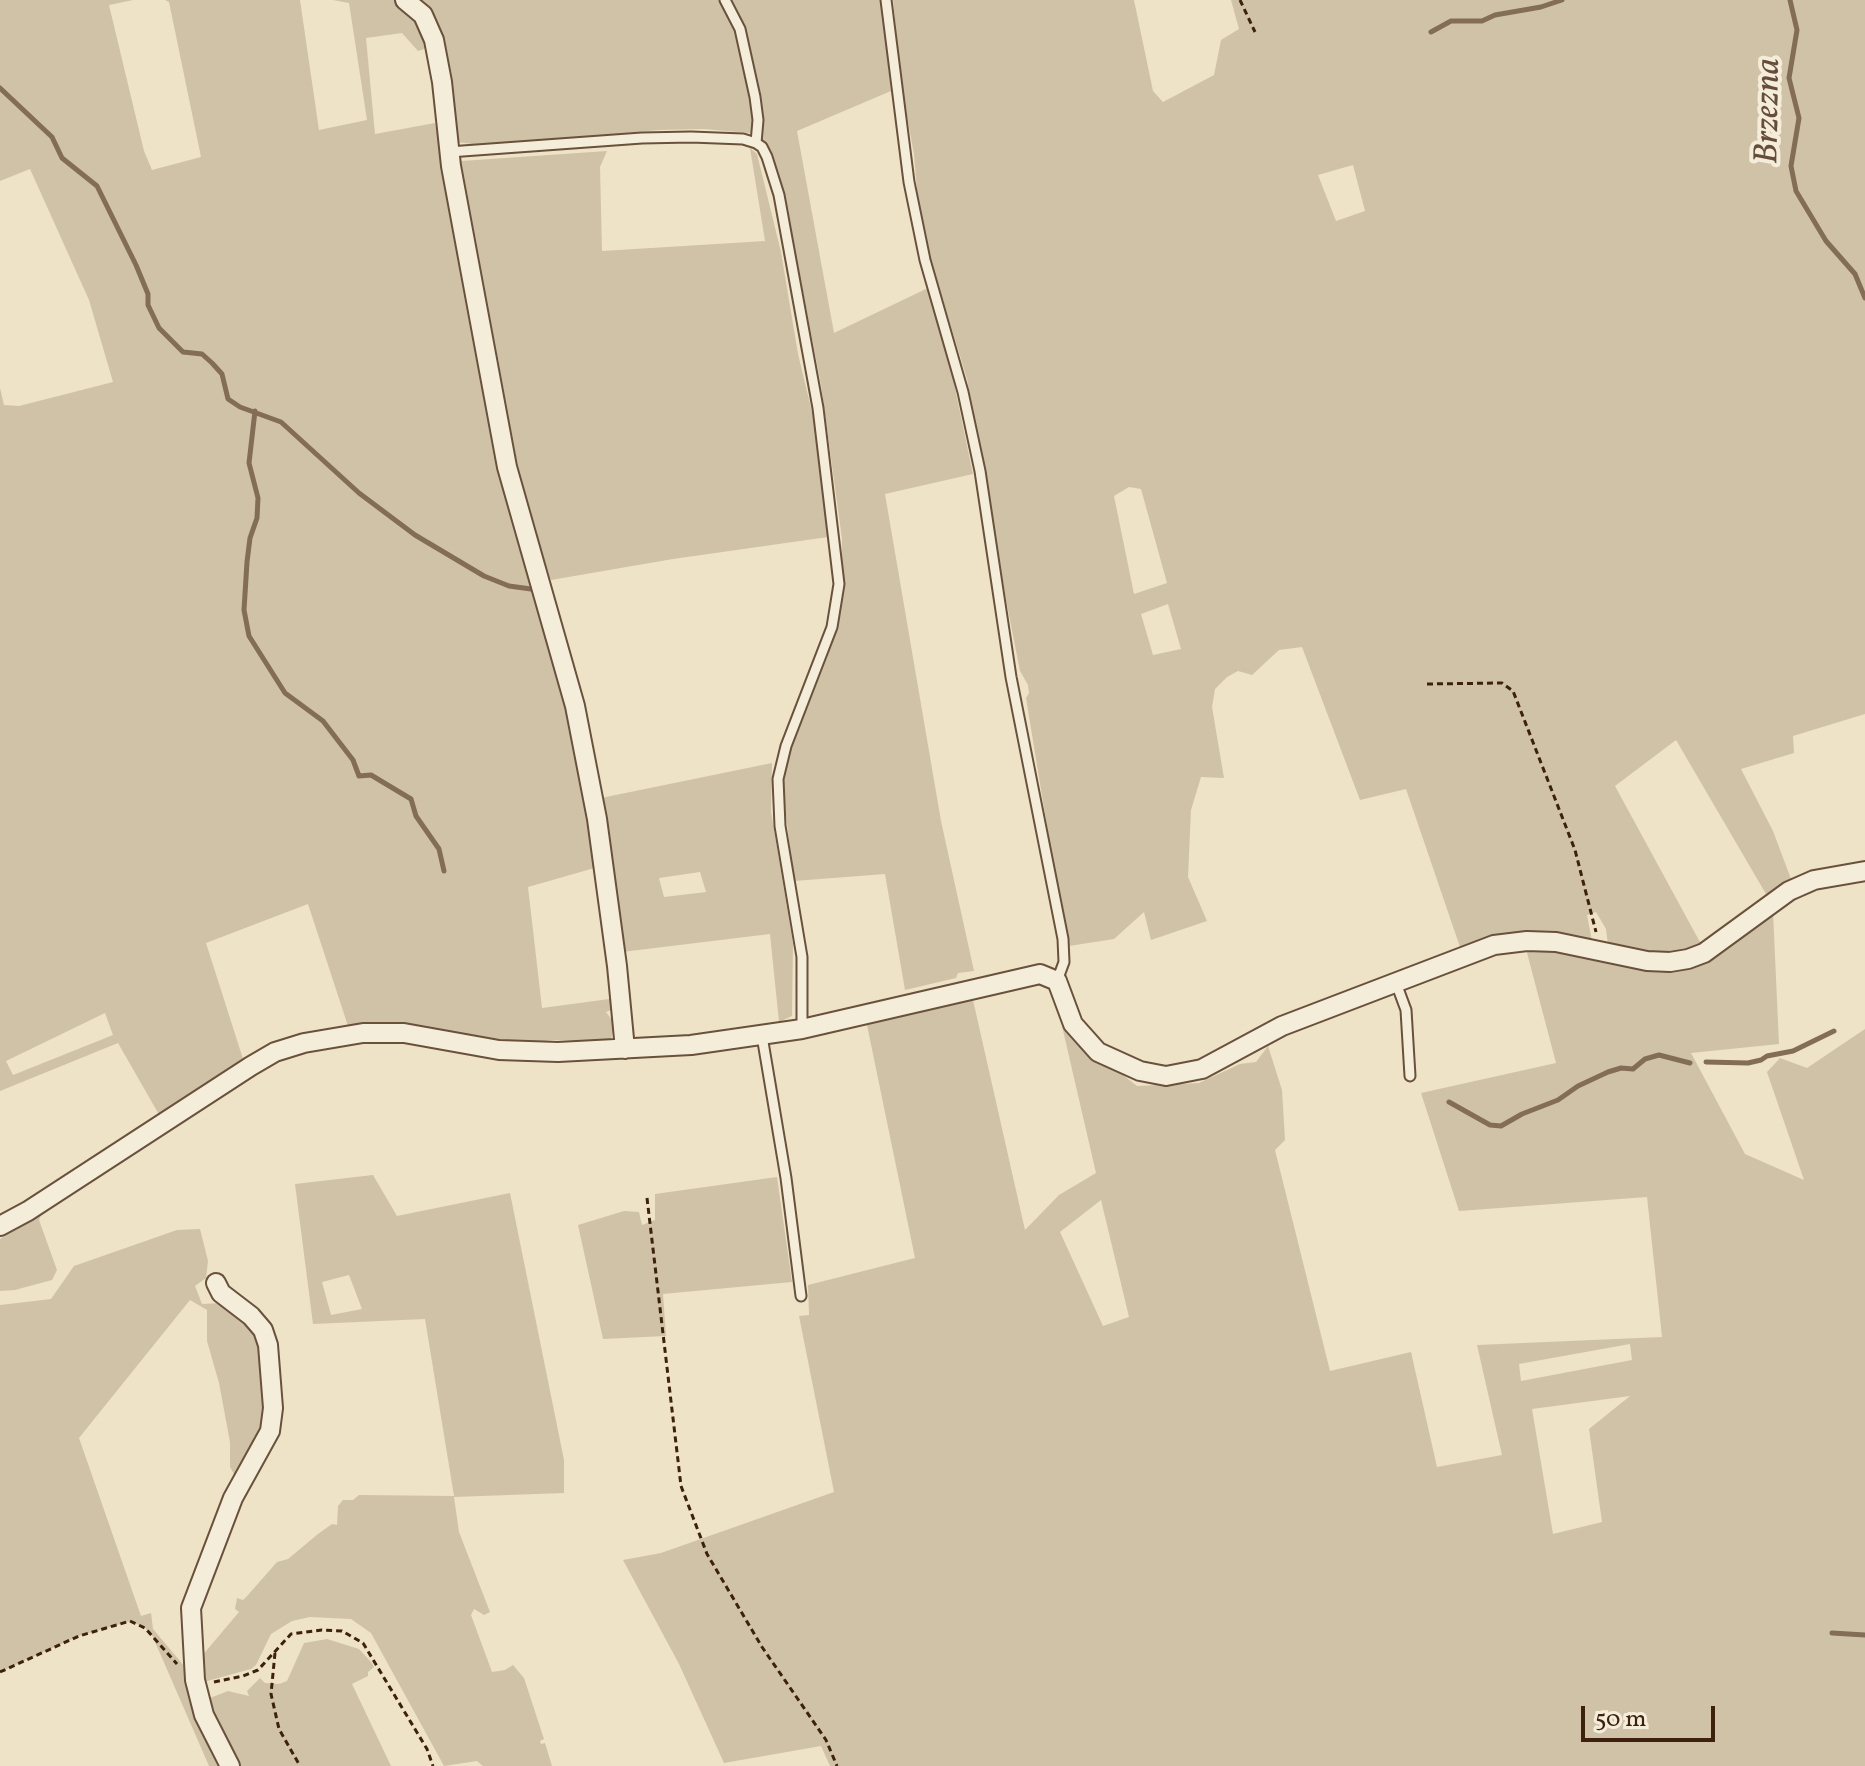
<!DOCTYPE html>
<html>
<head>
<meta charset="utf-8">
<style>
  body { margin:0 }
  #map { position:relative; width:1865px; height:1766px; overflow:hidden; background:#eee3c6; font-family:Vollkorn,serif }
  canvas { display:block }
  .scale { position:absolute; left:1581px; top:1706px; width:134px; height:36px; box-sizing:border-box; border:4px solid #3d200e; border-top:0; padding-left:10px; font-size:24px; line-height:28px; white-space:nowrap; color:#3d200e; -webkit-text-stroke:6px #f4edda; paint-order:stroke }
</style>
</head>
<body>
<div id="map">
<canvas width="1865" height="1766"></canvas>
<div class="scale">50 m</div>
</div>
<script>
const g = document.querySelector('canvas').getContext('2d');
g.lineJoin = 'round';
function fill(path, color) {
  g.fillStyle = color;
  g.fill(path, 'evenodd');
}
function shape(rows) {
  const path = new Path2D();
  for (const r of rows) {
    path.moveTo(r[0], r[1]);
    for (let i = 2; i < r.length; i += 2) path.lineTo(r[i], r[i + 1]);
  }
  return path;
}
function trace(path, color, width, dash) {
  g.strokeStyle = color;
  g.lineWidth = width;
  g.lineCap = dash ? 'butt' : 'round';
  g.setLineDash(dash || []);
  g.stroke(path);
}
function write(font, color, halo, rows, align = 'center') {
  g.font = font + ' Vollkorn,serif';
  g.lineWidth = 8;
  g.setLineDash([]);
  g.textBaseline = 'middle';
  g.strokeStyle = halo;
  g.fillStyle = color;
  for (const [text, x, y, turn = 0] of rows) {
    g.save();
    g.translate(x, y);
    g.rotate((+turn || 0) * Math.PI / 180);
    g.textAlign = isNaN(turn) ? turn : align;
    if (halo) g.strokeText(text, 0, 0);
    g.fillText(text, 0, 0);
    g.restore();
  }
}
fill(shape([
  [0,0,133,0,109,5,144,151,152,170,201,157,169,2,165,0,300,0,319,130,367,120,349,3,333,0,394,0,412,13,430,45,424,49,418,51,402,33,366,38,375,134,435,123,506,489,563,692,598,867,528,887,542,1008,617,998,618,1007,606,1012,615,1024,611,1039,604,1042,553,1040,535,1042,500,1040,427,1028,380,1024,349,1029,308,904,206,943,244,1062,161,1118,118,1043,0,1091,0,388,4,405,19,406,113,382,89,300,30,169,0,181],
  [105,1013,113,1035,13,1075,6,1061],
  [416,0,881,0,891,91,797,131,834,333,928,288,948,355,973,474,885,494,941,821,974,971,958,973,956,978,905,990,885,874,794,881,782,783,789,755,827,658,841,612,842,539,821,385,786,205,773,155,761,140,750,133,703,129,659,130,487,146,457,142,445,47,439,31],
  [893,0,1134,0,1153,91,1163,102,1214,75,1221,40,1239,29,1231,0,1865,0,1865,714,1793,736,1794,753,1741,769,1773,831,1791,879,1766,894,1676,740,1615,786,1701,944,1693,951,1661,956,1608,945,1606,929,1596,912,1587,915,1592,941,1461,950,1406,789,1360,800,1302,647,1279,650,1252,675,1238,671,1227,677,1215,689,1212,707,1224,778,1201,777,1191,810,1188,877,1207,921,1151,940,1144,912,1114,939,1069,946,1053,863,1026,698,1029,693,1028,685,1020,671,1006,600,967,379,931,261,918,203,914,154,902,90],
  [1353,165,1365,211,1336,221,1318,175],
  [1129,487,1141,489,1167,583,1134,594,1114,496],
  [1168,604,1181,649,1153,655,1141,614],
  [750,148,757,154,781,252,798,354,813,416,828,537,673,559,551,580,527,514,511,446,460,169,461,161,607,151,600,167,602,251,765,241],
  [772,763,771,811,793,944,792,1016,779,1022,770,934,622,952,609,835,601,798],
  [700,872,706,892,664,897,659,878],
  [1773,912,1779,1044,1691,1053,1745,1154,1804,1180,1767,1072,1780,1058,1807,1068,1865,1029,1865,1766,830,1766,821,1746,724,1763,679,1664,623,1560,661,1553,834,1492,799,1316,809,1315,808,1285,915,1258,867,1025,973,1000,1025,1230,1059,1195,1096,1173,1062,1026,1099,1062,1114,1068,1137,1086,1199,1083,1240,1064,1256,1062,1268,1046,1282,1090,1285,1140,1275,1150,1330,1371,1411,1352,1437,1467,1502,1455,1477,1345,1662,1337,1647,1197,1459,1211,1421,1093,1556,1063,1526,949,1568,952,1612,962,1677,970,1701,965,1740,939],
  [1101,1200,1129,1317,1103,1326,1060,1232],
  [1630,1344,1632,1360,1521,1381,1519,1364],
  [1630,1396,1589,1429,1602,1522,1553,1534,1532,1409],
  [373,1175,397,1216,510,1193,564,1460,564,1493,454,1497,459,1532,490,1612,484,1615,474,1609,471,1615,492,1672,505,1670,513,1665,524,1678,544,1739,540,1741,541,1744,545,1743,552,1766,483,1766,477,1761,444,1766,371,1633,351,1619,310,1617,292,1621,271,1634,256,1665,251,1669,200,1683,201,1657,239,1612,235,1609,237,1598,243,1600,248,1595,277,1562,288,1559,318,1534,332,1524,337,1525,338,1506,343,1500,353,1500,359,1495,454,1496,425,1319,313,1324,295,1184],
  [349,1275,362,1309,331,1315,322,1282],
  [777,1177,792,1282,663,1294,666,1336,603,1339,578,1225,624,1211,639,1212,642,1225,655,1220,655,1194],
  [43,1211,39,1220,57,1270,52,1280,15,1290,0,1291,0,1239],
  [200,1229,208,1261,206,1278,195,1286,202,1304,222,1303,258,1332,271,1411,238,1481,230,1467,230,1442,219,1383,207,1341,207,1310,190,1300,79,1438,141,1616,151,1613,153,1629,190,1673,227,1766,209,1766,152,1635,145,1628,131,1621,79,1636,0,1672,0,1305,51,1299,74,1266,177,1230],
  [327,1639,359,1649,371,1662,374,1667,368,1672,368,1676,352,1684,391,1766,235,1766,205,1700,228,1691,249,1696,247,1691,260,1678,265,1683,279,1684,287,1681,304,1643]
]), '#d0c2a7');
trace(shape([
  [1790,0,1797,30,1789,78,1799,118,1791,166,1796,191,1826,241,1855,274,1865,298],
  [1431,32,1451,21,1482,21,1495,15,1541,7,1562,0],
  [0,88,52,137,62,158,97,186,136,265,148,294,148,305,159,328,183,352,202,354,212,363,222,374,228,399,240,407,281,422,359,493,415,535,484,576,509,586,531,589],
  [255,411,249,463,258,498,257,518,250,538,247,562,244,610,249,636,285,693,323,721,353,760,359,776,371,775,411,799,416,816,439,849,444,871],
  [1706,1062,1748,1063,1761,1060,1767,1056,1793,1051,1834,1031],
  [1449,1102,1490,1125,1501,1126,1522,1114,1558,1100,1578,1086,1608,1072,1621,1068,1633,1069,1645,1059,1659,1055,1690,1063],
  [1832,1633,1865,1635]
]), '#836d57', 5);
const lane = shape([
  [725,0,740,29,755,97,758,120,756,143],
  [886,0,909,182,925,260,963,392,980,471,1011,677,1063,939,1064,962,1057,981],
  [449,152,642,138,691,137,743,139,756,143,762,147,767,157,779,195,818,408,839,584,832,627,786,746,778,779,780,826,802,957,802,1029],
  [1396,983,1406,1010,1410,1076],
  [762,1036,786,1178,801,1296]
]);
const street = shape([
  [405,0,423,15,434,40,442,82,451,166,507,467,575,706,597,819,617,966,625,1049],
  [0,1226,28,1211,251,1066,275,1052,304,1043,363,1033,404,1033,499,1050,558,1052,691,1045,802,1029,1040,974,1057,981,1073,1024,1098,1052,1140,1071,1166,1076,1202,1069,1282,1026,1494,945,1527,941,1556,942,1647,961,1670,962,1688,959,1704,953,1789,891,1814,880,1865,871],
  [216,1283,221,1293,251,1316,263,1330,268,1345,273,1408,270,1431,233,1498,191,1608,195,1680,204,1715,230,1766]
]);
trace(lane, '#69513c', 13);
trace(street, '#69513c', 22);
trace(shape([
  [1240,0,1255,32],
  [1427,684,1502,683,1513,691,1575,850,1596,932],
  [647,1198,681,1486,707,1554,762,1647,826,1740,837,1766],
  [275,1653,271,1694,279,1729,300,1766],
  [0,1672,79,1636,130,1621,145,1628,177,1664],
  [214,1682,243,1676,258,1670,291,1634,322,1630,342,1631,363,1643,427,1749,433,1766]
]), '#3d200e', 3, [6, 4]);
trace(lane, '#f4edda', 9);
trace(street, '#f4edda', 18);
write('italic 34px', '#664d38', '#f4edda', [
  ["Brzezna",1771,111,-89]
]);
</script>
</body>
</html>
